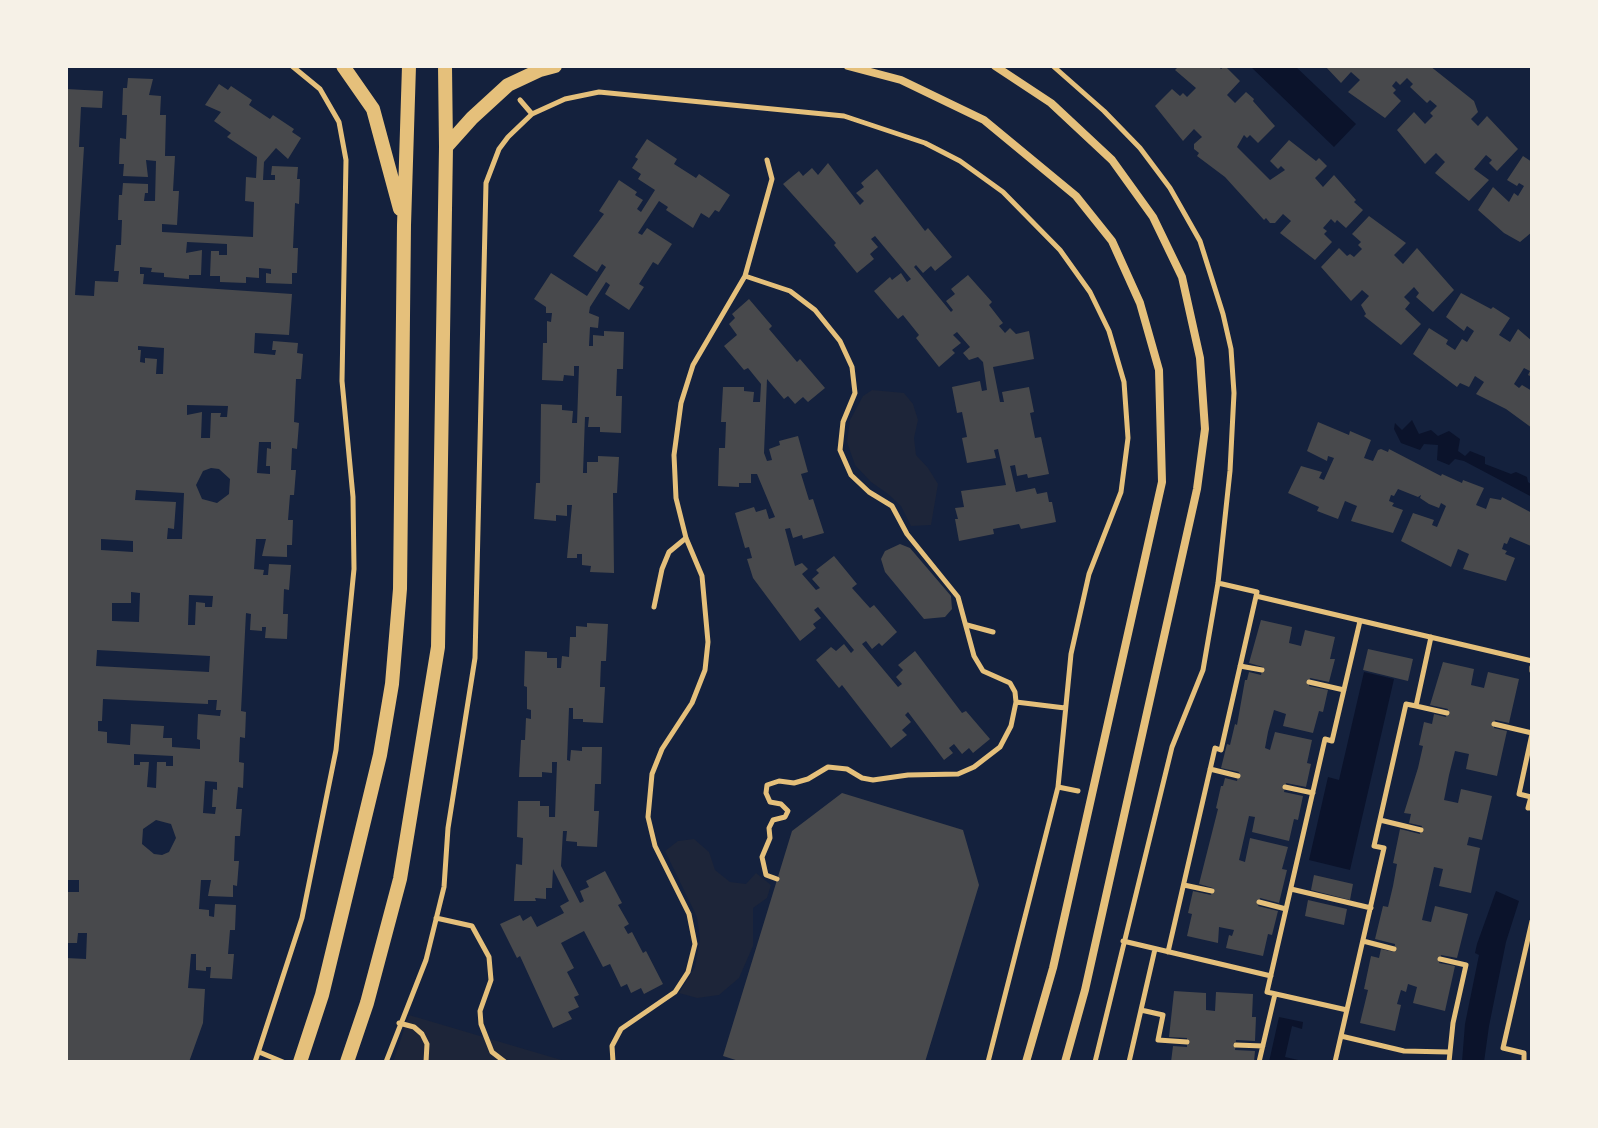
<!DOCTYPE html>
<html>
<head>
<meta charset="utf-8">
<style>
  body { margin:0 }
  #map { position:relative; width:1598px; height:1128px; overflow:hidden; background:#14213d; font-family:Barlow,sans-serif }
  canvas { display:block }
  .frame { position:absolute; inset:0; border:68px solid #f6f1e7; pointer-events:none }
</style>
</head>
<body>
<div id="map">
<canvas width="1598" height="1128"></canvas>
<div class="frame"></div>
</div>
<script>
const g = document.querySelector('canvas').getContext('2d');
g.lineJoin = 'round';
function fill(path, color) {
  g.fillStyle = color;
  g.fill(path, 'evenodd');
}
function shape(rows) {
  const path = new Path2D();
  for (const r of rows) {
    path.moveTo(r[0], r[1]);
    for (let i = 2; i < r.length; i += 2) path.lineTo(r[i], r[i + 1]);
  }
  return path;
}
function trace(path, color, width, dash) {
  g.strokeStyle = color;
  g.lineWidth = width;
  g.lineCap = dash ? 'butt' : 'round';
  g.setLineDash(dash || []);
  g.stroke(path);
}
fill(shape([
  [872,390,904,393,913,404,918,420,914,438,916,455,928,468,938,484,931,525,911,526,901,506,888,494,871,482,855,465,847,442,850,420,863,396],
  [694,839,709,852,715,870,730,882,746,884,756,873,771,885,767,898,753,908,753,946,739,978,719,995,697,998,679,993,695,967,700,939,697,917,665,851,678,841],
  [409,1015,568,1062,393,1062]
]), '#1d2539');
fill(shape([
  [1250,66,1295,66,1356,124,1334,147],
  [1412,420,1419,434,1431,430,1438,436,1449,431,1460,439,1458,451,1465,456,1470,451,1485,457,1485,464,1511,474,1516,472,1527,477,1528,482,1532,485,1532,497,1464,461,1455,459,1449,465,1437,460,1438,445,1424,444,1420,450,1401,443,1394,429,1395,423,1402,430],
  [1364,672,1394,679,1350,870,1309,860,1328,777,1339,780],
  [1496,891,1519,901,1506,942,1489,1026,1484,1062,1462,1062,1465,1024,1479,955,1475,953,1477,944],
  [1279,1017,1303,1022,1302,1029,1292,1026,1285,1057,1307,1062,1269,1062]
]), '#0b132b');
fill(shape([
  [1179,66,1218,66,1221,69,1225,66,1240,81,1227,95,1235,103,1246,92,1254,99,1253,101,1275,126,1258,143,1250,135,1247,138,1244,135,1237,147,1270,180,1285,170,1281,166,1278,169,1270,161,1289,140,1316,161,1319,158,1327,166,1315,178,1323,187,1334,175,1356,200,1354,202,1363,210,1346,228,1337,220,1335,223,1331,219,1323,228,1327,231,1324,234,1332,242,1315,260,1280,233,1291,221,1283,214,1275,223,1270,223,1266,218,1264,220,1225,177,1197,156,1199,153,1194,149,1194,144,1202,137,1194,129,1183,141,1155,106,1172,89,1180,96,1183,93,1187,97,1196,88,1175,70],
  [1325,66,1430,66,1474,101,1478,112,1471,119,1478,126,1487,116,1518,149,1497,171,1489,163,1492,160,1486,155,1474,169,1489,180,1469,201,1435,173,1445,162,1436,153,1425,164,1397,130,1414,112,1425,124,1433,116,1430,113,1437,106,1430,100,1427,103,1410,87,1413,84,1407,78,1400,85,1396,81,1392,86,1396,90,1393,93,1401,101,1385,118,1348,92,1360,80,1351,72,1341,83],
  [128,78,153,79,149,95,161,96,160,115,166,115,165,156,175,156,173,191,179,191,177,225,162,224,162,232,253,237,254,202,245,201,246,177,256,178,257,157,227,137,231,133,214,121,221,112,205,105,219,84,228,90,231,86,252,100,249,105,270,119,273,115,294,129,292,132,301,138,288,159,276,148,264,162,263,180,275,180,275,175,271,175,272,166,298,167,297,179,300,179,299,204,295,203,293,248,298,248,297,273,292,273,292,284,266,283,266,273,271,274,271,269,259,268,259,278,246,277,246,283,220,282,220,276,210,276,211,251,219,251,219,255,227,255,227,244,187,242,186,253,202,250,201,275,189,275,189,279,164,277,164,273,151,272,152,268,140,267,140,274,144,274,143,284,292,294,289,335,255,333,254,353,275,355,276,350,272,350,273,341,298,343,297,353,303,354,301,379,296,379,294,422,299,423,297,449,292,448,291,470,296,470,294,495,290,495,288,520,293,520,292,545,287,545,287,557,262,556,266,539,256,539,254,569,264,570,263,575,268,575,269,564,291,565,289,590,284,589,283,614,288,614,287,639,265,638,266,627,262,627,262,631,250,630,251,614,246,613,241,711,246,712,245,738,240,737,239,762,244,763,243,788,238,787,236,809,242,809,240,836,235,836,234,861,239,861,237,886,233,885,233,897,208,896,211,880,201,880,199,909,209,910,209,916,214,917,215,904,236,905,235,930,230,930,228,954,234,954,232,979,210,978,211,967,206,967,206,971,196,970,196,954,191,954,188,988,205,989,203,1023,189,1062,66,1062,66,958,86,959,87,933,78,933,77,943,66,943,66,892,79,892,79,880,66,880,66,89,103,91,102,108,81,107,79,147,84,147,75,295,94,296,95,281,118,282,119,271,114,271,116,245,121,245,122,220,118,220,119,195,122,195,123,183,148,184,148,193,145,193,144,201,155,201,156,161,146,160,148,177,123,176,124,164,119,164,120,138,126,139,127,115,122,115,123,88,127,88],
  [138,346,164,348,163,374,156,374,157,359,145,358,145,363,140,362,141,350,138,350],
  [187,405,228,406,227,417,220,417,221,413,211,413,210,438,201,438,202,412,187,415],
  [259,442,271,442,271,449,267,448,266,466,270,466,270,474,257,473],
  [211,468,219,469,230,479,229,494,217,503,202,499,196,485,203,471],
  [136,490,184,493,182,539,167,539,168,528,174,529,176,502,135,500],
  [101,539,133,541,133,552,101,550],
  [131,592,140,593,139,622,112,621,112,603,131,603],
  [189,595,213,596,212,607,205,607,205,603,196,602,195,625,188,625],
  [97,650,210,656,209,672,96,666],
  [103,699,208,704,208,700,217,700,216,710,221,710,220,716,198,714,197,739,200,740,200,749,172,747,172,738,163,738,164,726,131,724,130,745,107,743,107,732,98,731,98,721,102,721],
  [134,754,173,756,173,766,166,766,166,762,157,762,156,788,147,787,149,762,140,762,140,765,134,765],
  [205,781,217,782,217,790,213,789,212,807,216,807,215,814,203,813],
  [156,820,171,824,176,838,169,852,162,855,154,854,142,844,143,829],
  [647,139,677,159,674,164,696,178,699,174,730,195,719,212,715,210,709,218,701,213,693,228,666,210,668,207,659,201,638,233,642,235,647,228,672,244,658,265,653,262,639,284,644,287,629,310,605,294,610,285,606,282,590,307,589,313,599,317,598,328,590,327,589,346,593,346,593,335,604,336,604,331,624,332,623,369,617,369,616,396,622,396,621,433,600,432,600,427,588,427,589,417,585,417,583,473,587,473,587,462,598,462,598,456,619,457,617,493,613,493,614,573,590,572,591,566,582,565,582,554,577,554,577,558,567,558,572,505,567,505,567,516,556,515,556,521,534,519,536,483,540,483,541,404,562,405,562,410,573,411,572,423,577,423,579,366,574,366,574,376,564,375,563,381,542,380,543,343,547,343,547,321,551,322,552,313,546,313,546,307,534,299,551,273,587,296,606,267,602,264,597,272,573,256,604,214,599,211,619,180,637,192,635,195,643,200,637,209,641,212,655,190,638,179,641,174,632,168,638,159,635,157],
  [1523,156,1532,162,1532,232,1520,242,1504,233,1478,210,1493,187,1509,202,1514,193,1518,196,1524,186,1519,183,1517,186,1507,180],
  [828,163,860,205,864,201,856,193,864,187,861,183,877,169,925,231,928,228,952,257,935,271,931,266,923,273,916,265,914,267,951,312,953,310,946,301,955,294,951,289,968,275,992,302,989,305,1003,323,999,326,1005,333,1010,328,1016,334,1029,331,1034,359,993,367,1000,402,1004,402,1002,392,1029,387,1034,412,1030,413,1035,438,1041,437,1049,474,1028,478,1027,474,1017,476,1015,465,1010,466,1016,492,1035,488,1037,494,1047,492,1049,502,1052,502,1056,522,1021,529,1019,524,993,529,994,534,959,541,955,519,958,519,955,508,964,507,961,491,1006,485,998,449,994,450,996,458,967,463,962,438,967,437,962,412,957,413,952,387,980,381,982,391,987,390,983,362,978,357,969,360,963,353,970,347,957,332,953,335,961,343,952,350,955,353,939,367,916,338,919,335,903,315,898,319,874,291,890,277,892,280,901,273,907,282,911,279,875,236,871,239,878,247,870,254,874,259,857,273,834,245,836,243,783,184,799,171,803,176,812,168,818,175],
  [1369,216,1406,243,1394,255,1403,264,1417,248,1454,290,1433,312,1416,297,1419,293,1414,287,1404,297,1410,303,1405,309,1421,324,1401,345,1364,316,1366,314,1361,305,1369,296,1362,290,1351,301,1321,267,1339,248,1347,256,1350,254,1354,257,1362,249,1358,245,1361,242,1352,234],
  [1461,293,1491,309,1493,307,1510,318,1499,335,1510,342,1518,329,1532,341,1532,377,1528,375,1530,371,1524,368,1514,384,1519,388,1522,385,1532,391,1532,428,1506,409,1476,394,1484,382,1475,376,1469,387,1460,383,1457,387,1413,354,1429,328,1448,340,1446,344,1455,350,1462,339,1467,342,1474,331,1467,326,1464,331,1446,317],
  [749,299,772,326,769,329,797,362,800,359,825,388,808,402,803,397,795,404,788,396,784,399,767,379,764,453,767,461,772,460,769,449,780,445,779,441,798,436,808,472,801,474,809,500,813,499,824,533,803,539,802,535,793,538,790,528,785,529,795,566,802,563,808,569,802,574,816,590,820,588,812,579,819,573,816,570,834,556,857,584,852,588,870,608,874,605,897,632,882,646,879,643,872,649,866,641,862,644,898,687,902,684,896,677,903,670,898,665,915,651,962,713,966,711,990,739,973,753,969,748,962,754,954,744,949,748,953,753,944,760,908,712,905,715,911,722,902,730,907,735,891,748,842,685,839,688,816,660,831,647,836,651,844,644,851,653,854,650,818,607,814,610,821,618,813,624,816,628,800,641,753,578,747,559,752,558,749,547,745,548,735,513,754,507,756,512,766,509,769,519,775,517,757,474,751,474,751,483,739,483,739,487,718,486,719,448,725,448,726,422,721,422,723,387,744,387,744,391,754,392,753,402,760,402,761,384,748,368,744,370,724,346,737,335,729,324,735,318,732,314],
  [1318,422,1349,435,1350,431,1371,440,1364,458,1373,461,1378,450,1381,449,1388,452,1389,449,1441,476,1442,474,1462,483,1463,480,1484,488,1476,505,1486,509,1490,498,1501,500,1502,497,1532,513,1531,546,1510,537,1507,544,1504,543,1502,549,1507,551,1505,554,1515,558,1506,581,1463,569,1469,554,1458,549,1451,567,1401,541,1413,513,1434,520,1432,525,1437,527,1446,506,1441,503,1439,508,1429,504,1420,498,1421,495,1418,497,1398,489,1394,496,1391,495,1389,501,1394,503,1392,506,1403,510,1393,533,1351,521,1357,506,1345,501,1338,519,1317,511,1319,507,1288,493,1301,466,1322,472,1319,478,1324,480,1334,458,1328,456,1327,461,1307,451],
  [900,544,910,548,951,596,952,609,945,617,924,619,885,572,881,559,885,551],
  [1261,620,1292,627,1289,643,1301,646,1305,630,1335,637,1330,659,1335,659,1329,682,1310,678,1309,682,1309,686,1328,690,1323,712,1319,711,1313,733,1283,726,1286,714,1274,710,1268,732,1265,748,1270,750,1275,732,1312,740,1307,763,1311,764,1306,787,1286,783,1285,787,1284,792,1303,796,1298,820,1294,819,1289,841,1252,832,1255,817,1249,816,1239,860,1245,862,1250,838,1288,847,1282,869,1287,870,1279,903,1260,898,1258,906,1278,911,1272,935,1268,934,1263,956,1226,948,1229,935,1232,936,1234,930,1219,927,1218,943,1187,936,1192,914,1188,913,1193,891,1211,895,1213,888,1199,884,1218,809,1216,808,1221,786,1223,786,1225,778,1237,781,1239,772,1221,768,1227,744,1230,745,1235,724,1237,725,1245,680,1247,680,1249,672,1261,675,1263,667,1249,663],
  [587,623,608,624,606,661,601,661,600,687,605,687,603,723,583,722,583,719,573,719,573,708,569,708,567,760,570,761,571,750,582,751,582,747,602,747,601,784,595,784,594,811,599,811,597,847,577,846,577,842,566,841,567,831,563,831,561,866,580,903,584,901,580,891,589,887,586,881,605,871,622,903,618,905,629,924,624,927,628,934,632,932,643,953,646,951,663,984,644,994,641,988,631,993,627,984,621,987,610,964,603,967,584,931,561,943,574,968,567,972,579,995,574,997,579,1007,568,1012,572,1019,553,1028,520,956,517,958,500,924,520,915,523,921,531,916,537,927,564,913,560,906,569,901,553,869,552,888,546,888,546,899,535,898,536,901,514,901,516,864,522,865,523,838,517,837,518,801,540,801,540,806,549,806,549,817,555,817,557,762,552,762,552,773,542,772,542,777,519,777,521,740,525,740,526,718,531,719,531,710,527,709,527,687,524,686,525,651,547,652,547,658,557,658,557,668,561,668,562,656,569,657,570,637,576,637,576,626,587,627],
  [1368,649,1413,659,1408,681,1363,670],
  [1443,662,1474,669,1471,685,1484,688,1488,672,1519,679,1509,723,1495,720,1494,724,1494,728,1507,731,1497,776,1466,769,1469,754,1455,751,1449,775,1444,800,1458,803,1461,789,1492,796,1482,840,1469,837,1467,845,1480,848,1471,893,1439,886,1443,869,1434,867,1422,920,1431,922,1435,906,1468,914,1457,958,1441,955,1439,963,1455,966,1445,1011,1413,1003,1417,987,1408,984,1406,992,1401,990,1397,1004,1401,1005,1395,1031,1360,1023,1368,990,1364,989,1371,956,1379,958,1381,949,1394,952,1395,944,1375,939,1383,906,1388,907,1393,886,1397,864,1393,863,1400,829,1420,834,1422,826,1409,823,1411,814,1404,813,1418,768,1423,746,1419,745,1424,722,1432,724,1434,714,1446,717,1448,709,1430,705],
  [842,793,963,830,979,885,925,1062,742,1062,723,1056,792,831],
  [1314,875,1353,884,1350,900,1311,890],
  [1308,900,1347,909,1344,925,1305,916],
  [1174,991,1206,993,1206,1010,1215,1011,1216,992,1253,994,1252,1017,1256,1017,1255,1041,1236,1040,1235,1050,1255,1051,1254,1062,1171,1062,1173,1046,1187,1047,1187,1038,1169,1037]
]), '#48494c');
trace(shape([
  [1053,66,1104,111,1140,148,1170,188,1200,241,1223,314,1231,349,1234,393,1230,471,1218,583,1203,670,1172,747,1095,1062],
  [520,100,532,114],
  [745,276,790,291,815,310,840,341,852,367,855,393,843,422,840,450,851,475,869,492,892,506,907,534,958,597,974,656,983,671,1010,683,1015,692,1016,702,1011,726,1000,747,974,767,958,774,908,775,873,780,862,778,847,769,828,767,808,779,794,783,779,781,767,785,766,793,770,802,781,804,788,811,785,817,773,820,769,828,770,838,762,857,766,875,777,879],
  [1256,596,1532,661],
  [654,607,662,569,669,552,686,538],
  [967,625,993,632],
  [1240,666,1262,670],
  [1532,667,1532,671],
  [1309,682,1344,690],
  [1016,702,1065,708],
  [1416,706,1447,713],
  [1494,724,1532,733],
  [1532,734,1519,794,1531,797,1528,808,1532,808],
  [1210,769,1238,776],
  [1058,787,1078,791],
  [1285,787,1313,793],
  [1380,820,1421,830],
  [1184,885,1212,891],
  [1291,889,1371,908],
  [1259,902,1286,909],
  [436,918,472,926,489,957,491,980,480,1011,481,1024,492,1052,505,1062],
  [1123,941,1271,976],
  [1363,941,1394,949],
  [1168,952,1215,748,1221,750,1257,592,1218,583],
  [1440,959,1466,965,1453,1023,1449,1062],
  [1141,1010,1163,1015,1158,1040,1187,1042],
  [1347,1010,1267,992,1325,739,1332,741,1360,621],
  [399,1023,414,1027,422,1034,427,1044,426,1062],
  [1341,1036,1404,1051,1448,1052],
  [1236,1045,1263,1046],
  [259,1052,283,1062],
  [255,1062,302,918,336,750,354,569,353,497,342,381,346,160,339,122,320,89,292,66],
  [386,1062,426,960,444,887,448,828,475,658,486,183,499,149,508,137,532,114,565,99,599,92,844,116,925,143,960,161,1003,192,1060,250,1090,292,1109,331,1124,382,1128,438,1121,492,1089,574,1071,654,1058,787,988,1062],
  [613,1062,612,1046,621,1029,675,992,688,972,695,944,689,914,655,846,648,817,652,774,662,749,692,703,705,670,708,642,702,576,686,538,676,498,674,455,681,403,693,365,745,276,772,179,767,160],
  [1129,1062,1155,949],
  [1259,1062,1275,994],
  [1335,1062,1384,848,1374,846,1406,704,1416,706,1431,637],
  [1524,1062,1524,1053,1503,1048,1532,921]
]), '#e5c07b', 5);
trace(shape([
  [848,66,901,80,984,120,1076,196,1112,241,1140,303,1159,370,1162,482,1053,968,1026,1062],
  [995,66,1051,103,1112,160,1153,217,1182,277,1200,358,1205,429,1197,489,1085,990,1065,1062]
]), '#e5c07b', 8);
trace(shape([
  [343,66,373,109,400,209],
  [446,147,472,118,508,85,540,70,555,66],
  [300,1062,322,995,380,755,392,684,400,589,404,225,409,66],
  [347,1062,367,1003,400,879,438,647,446,147,445,66]
]), '#e5c07b', 14);
</script>
</body>
</html>
